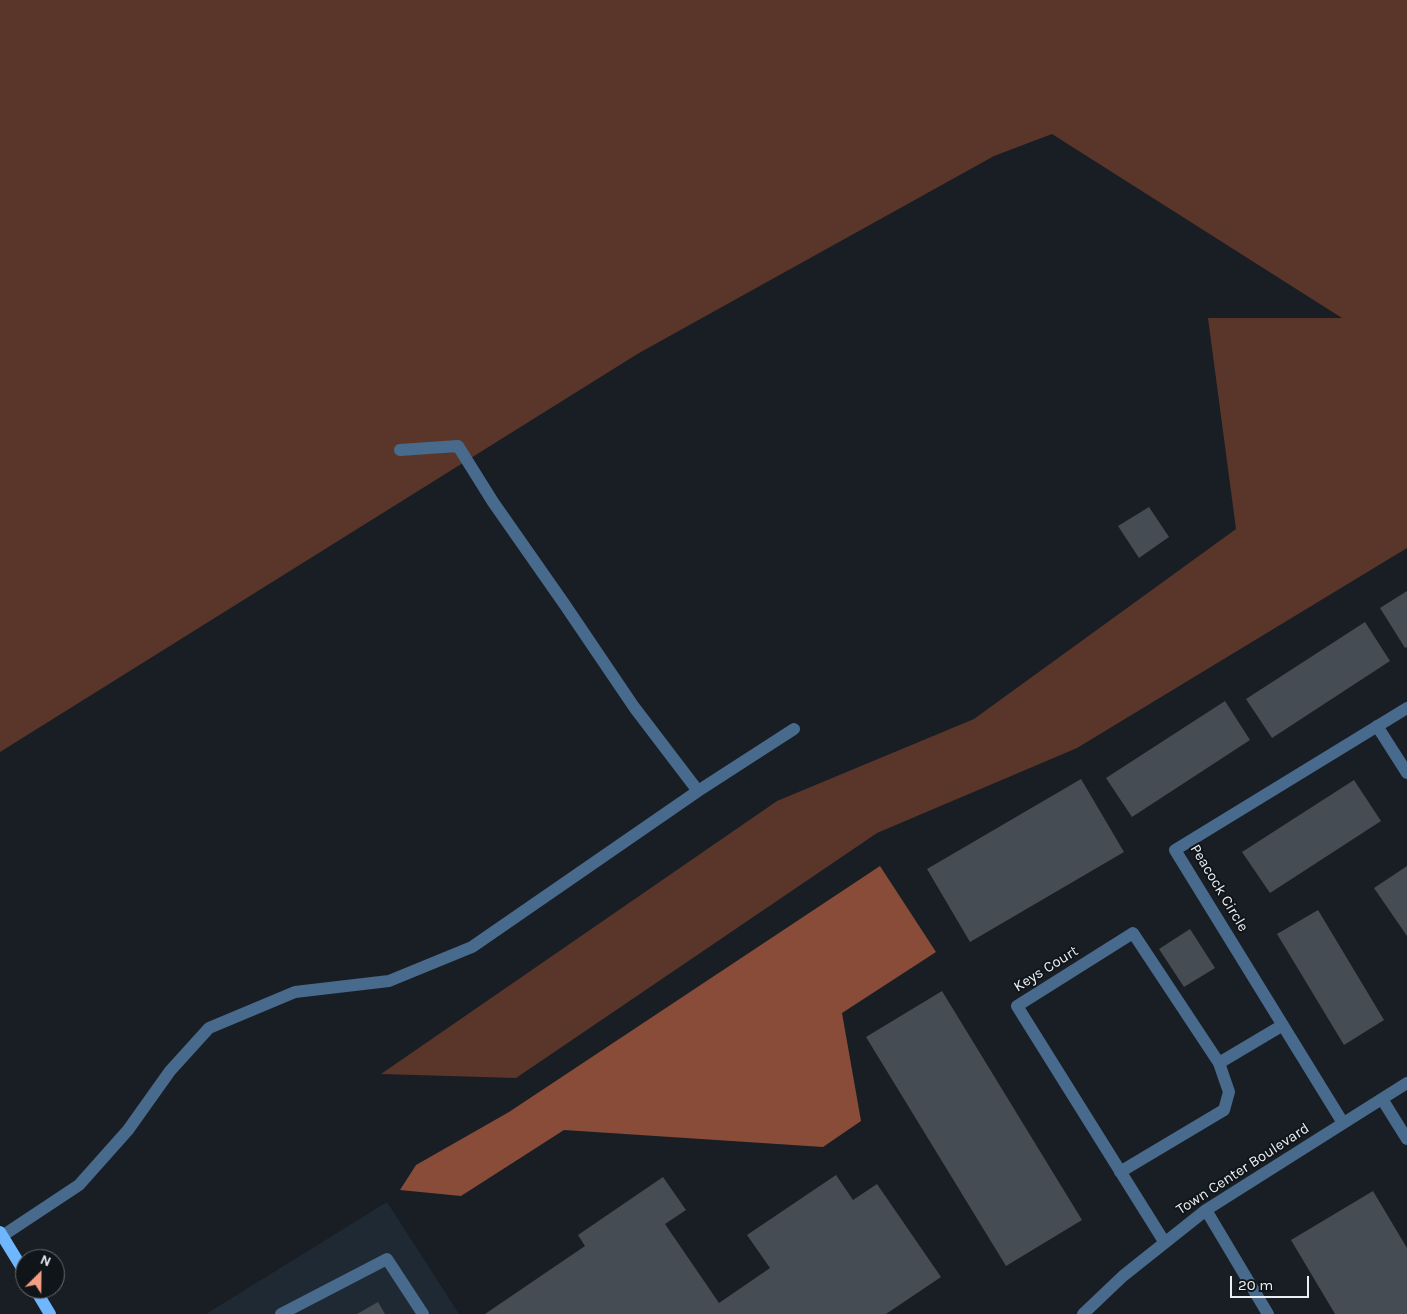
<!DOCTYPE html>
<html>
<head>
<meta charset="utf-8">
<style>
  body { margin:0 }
  #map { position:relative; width:1407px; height:1314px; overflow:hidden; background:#191e24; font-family:Karla,sans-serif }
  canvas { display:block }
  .north { position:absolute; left:15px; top:1249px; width:50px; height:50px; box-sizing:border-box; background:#10151a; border:1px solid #686c71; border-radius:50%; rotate:23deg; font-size:14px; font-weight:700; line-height:20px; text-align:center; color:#ebeff3 }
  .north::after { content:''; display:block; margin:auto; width:18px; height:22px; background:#f39f84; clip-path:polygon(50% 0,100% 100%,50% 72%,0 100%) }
  .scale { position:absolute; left:1230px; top:1276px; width:79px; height:22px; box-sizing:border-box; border:2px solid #ebeff3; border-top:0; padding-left:6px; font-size:15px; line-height:18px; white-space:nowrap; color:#ebeff3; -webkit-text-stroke:4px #10151a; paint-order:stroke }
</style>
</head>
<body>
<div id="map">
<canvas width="1407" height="1314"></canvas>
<div class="north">N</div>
<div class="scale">20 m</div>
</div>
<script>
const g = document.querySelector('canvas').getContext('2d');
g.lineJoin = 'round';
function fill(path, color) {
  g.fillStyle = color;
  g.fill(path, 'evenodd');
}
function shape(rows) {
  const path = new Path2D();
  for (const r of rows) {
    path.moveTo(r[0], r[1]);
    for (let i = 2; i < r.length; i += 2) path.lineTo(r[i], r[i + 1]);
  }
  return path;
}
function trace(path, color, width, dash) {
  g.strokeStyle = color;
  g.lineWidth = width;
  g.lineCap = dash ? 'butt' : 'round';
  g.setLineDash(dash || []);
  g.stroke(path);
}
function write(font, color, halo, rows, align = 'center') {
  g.font = font + ' Karla,sans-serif';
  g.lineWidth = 4;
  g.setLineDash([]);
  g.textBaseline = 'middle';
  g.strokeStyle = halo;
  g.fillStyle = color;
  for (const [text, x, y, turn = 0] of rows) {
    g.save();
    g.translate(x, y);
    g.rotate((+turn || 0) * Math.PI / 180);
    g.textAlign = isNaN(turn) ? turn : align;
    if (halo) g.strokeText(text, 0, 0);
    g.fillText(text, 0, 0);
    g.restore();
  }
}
fill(shape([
  [387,1202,459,1314,206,1314]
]), '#1f2933');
fill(shape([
  [0,0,1407,0,1407,548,1077,748,877,833,516,1078,381,1074,777,801,974,719,1236,529,1208,318,1342,318,1052,134,994,156,639,353,0,752]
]), '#5a362a');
fill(shape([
  [880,866,936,952,842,1013,861,1121,823,1147,564,1130,461,1196,400,1190,416,1165,509,1112]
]), '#894c38');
fill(shape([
  [1149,507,1169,537,1139,558,1118,526],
  [1407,591,1407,647,1405,648,1380,608],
  [1365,622,1390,661,1272,738,1246,699],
  [1225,701,1250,740,1132,817,1106,778],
  [1081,779,1124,852,970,942,927,869],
  [1354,780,1381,821,1270,893,1242,852],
  [1407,866,1407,936,1374,888],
  [1318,910,1384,1020,1344,1045,1277,934],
  [1190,929,1215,968,1184,987,1159,949],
  [942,991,1082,1220,1006,1266,866,1037],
  [836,1175,853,1200,877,1184,941,1277,886,1314,485,1314,585,1246,578,1235,663,1177,686,1210,665,1224,719,1303,770,1268,747,1235],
  [1373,1191,1407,1248,1407,1314,1335,1314,1291,1240],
  [378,1302,385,1314,357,1314]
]), '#464c53');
trace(shape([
  [400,450,458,446,493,502,565,605,634,707,698,791],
  [1377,726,1407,773],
  [1382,1099,1407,1139],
  [1343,1123,1175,850,1407,708],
  [1120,1172,1224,1110,1229,1092,1219,1063],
  [1206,1210,1268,1314],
  [2,1236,79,1185,128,1130,170,1071,209,1028,295,992,389,981,472,947,698,791,794,729],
  [1165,1243,1017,1006,1133,933,1219,1063,1283,1025],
  [281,1314,387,1259,423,1314],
  [1083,1314,1123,1276,1206,1210,1407,1083]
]), '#486a8c', 12);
trace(shape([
  [0,1232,25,1273],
  [35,1289,50,1314]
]), '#6eb6fe', 12);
write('15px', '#ebeff3', '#10151a', [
  ["Peacock Circle",1219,888,59],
  ["Keys Court",1046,969,-32],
  ["Town Center Boulevard",1243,1169,-33]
]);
</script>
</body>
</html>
